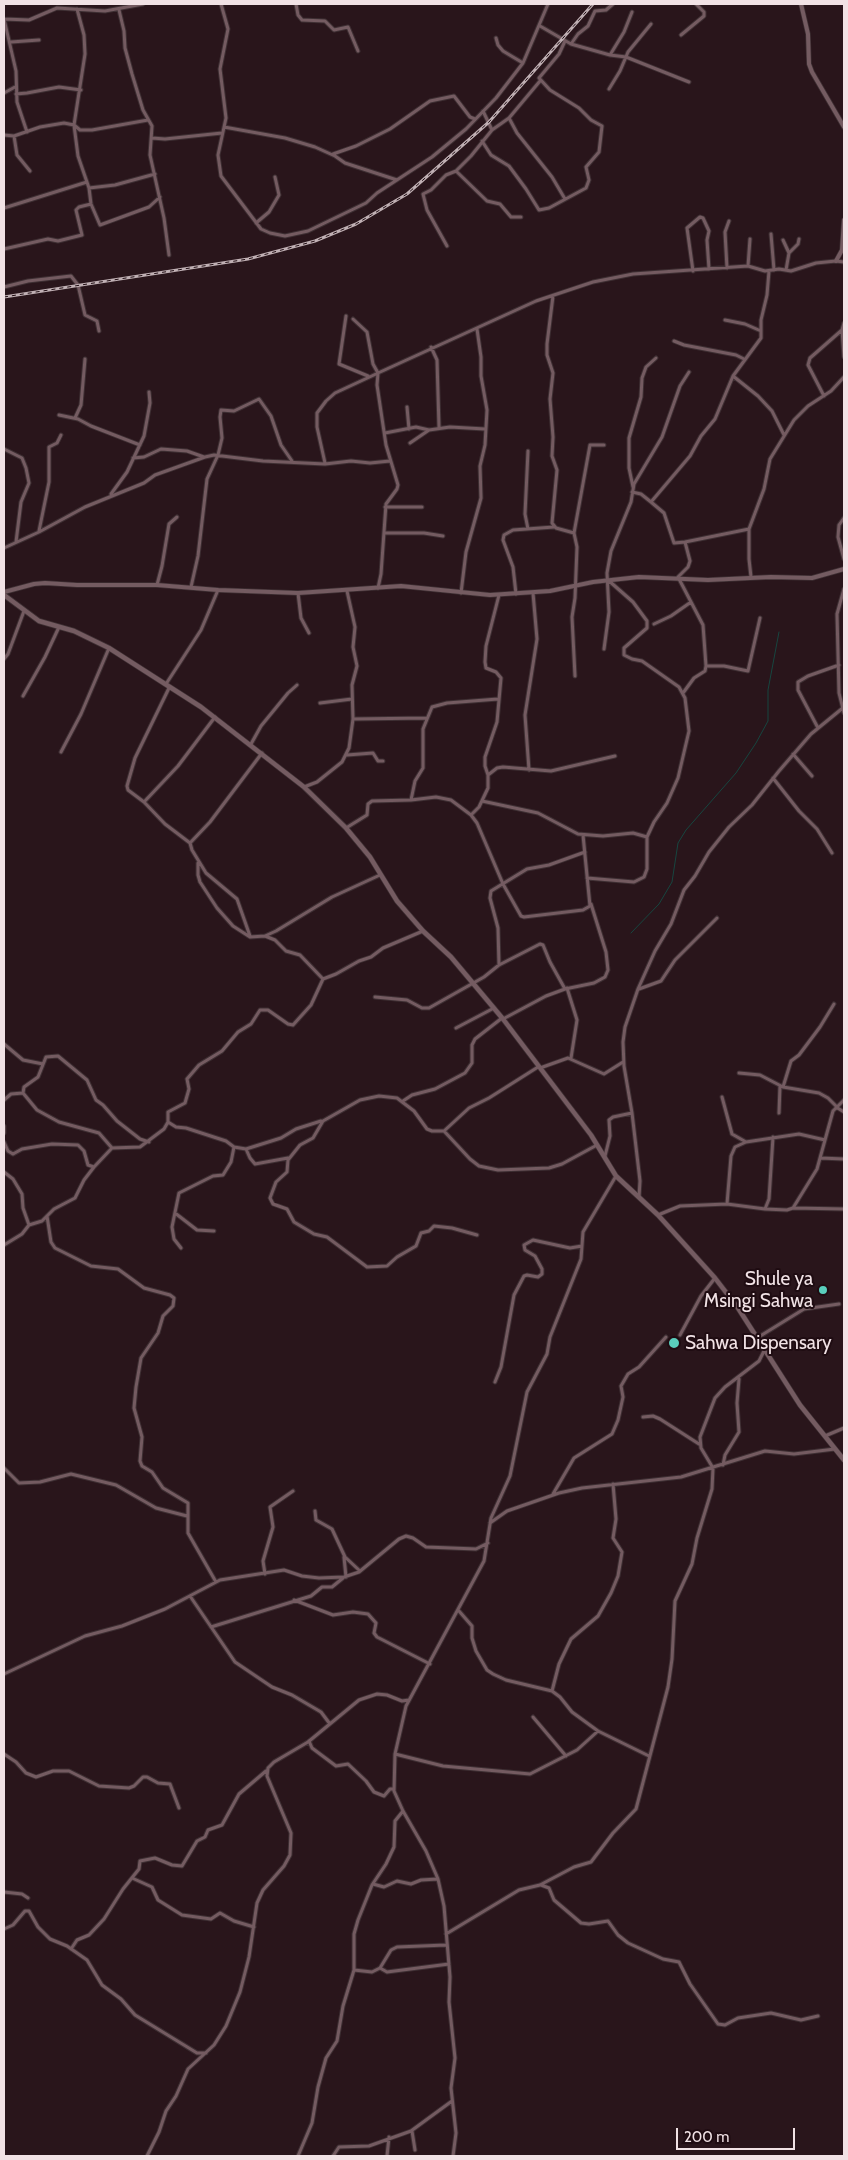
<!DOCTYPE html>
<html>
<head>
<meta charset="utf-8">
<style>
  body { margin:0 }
  #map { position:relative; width:848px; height:2160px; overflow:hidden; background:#29151b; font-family:Cabin,sans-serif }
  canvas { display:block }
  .frame { position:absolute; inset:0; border:5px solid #f1e2e5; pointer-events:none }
  .scale { position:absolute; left:676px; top:2128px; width:119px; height:22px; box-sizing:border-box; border:2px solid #f1e2e5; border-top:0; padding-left:6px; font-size:15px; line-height:18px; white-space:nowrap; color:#f1e2e5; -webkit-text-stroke:4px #1f0c12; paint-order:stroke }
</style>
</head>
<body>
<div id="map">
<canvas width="848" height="2160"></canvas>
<div class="frame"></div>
<div class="scale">200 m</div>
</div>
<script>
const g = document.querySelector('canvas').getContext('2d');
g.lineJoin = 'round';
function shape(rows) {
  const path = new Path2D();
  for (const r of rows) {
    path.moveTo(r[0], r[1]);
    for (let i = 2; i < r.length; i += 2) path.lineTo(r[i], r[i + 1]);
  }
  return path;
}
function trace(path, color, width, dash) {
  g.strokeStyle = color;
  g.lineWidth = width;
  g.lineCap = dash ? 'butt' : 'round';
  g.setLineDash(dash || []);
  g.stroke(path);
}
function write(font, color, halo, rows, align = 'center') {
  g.font = font + ' Cabin,sans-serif';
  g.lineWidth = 4;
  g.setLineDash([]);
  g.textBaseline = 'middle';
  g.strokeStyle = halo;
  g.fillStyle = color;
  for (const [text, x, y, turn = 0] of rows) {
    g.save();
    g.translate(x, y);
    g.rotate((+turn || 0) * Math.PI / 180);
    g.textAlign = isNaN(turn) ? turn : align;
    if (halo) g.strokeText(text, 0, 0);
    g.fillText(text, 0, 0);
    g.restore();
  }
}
trace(shape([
  [631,933,659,904,672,882,678,843,686,830,736,773,756,743,768,721,768,690,779,632]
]), '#174640', 1);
const minor = shape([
  [221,4,228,29,220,69,226,118,218,155,221,176,261,229,270,233,285,236,308,231,366,203,377,193,432,157,466,129,496,98,523,63,548,4],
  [296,4,298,15,302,20,325,21,334,30,348,27,358,51],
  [77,9,84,35,85,54,74,125,78,156,89,188,115,185,155,174],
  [119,10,124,31,125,48,132,74,143,110,152,126,150,155,164,218,169,255],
  [4,19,29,20,57,8,105,11,143,4],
  [4,19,16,71,17,102,27,132],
  [540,26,571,44,610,55,626,57,689,82],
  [681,35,704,16,704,12,696,4],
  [496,38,498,45,503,51,523,63],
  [11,42,39,40],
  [571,44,578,34,588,26,595,11,606,10,613,4],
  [610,55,624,32,632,12],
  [609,89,620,71,628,52,651,24],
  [4,93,15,87],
  [16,94,27,93,59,87,81,90],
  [483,111,492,130],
  [509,118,517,133,552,177,565,199],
  [224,127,285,138,315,147,335,156,345,163,397,180],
  [4,135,14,136,40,127,64,123,74,125,80,130,92,130,148,120],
  [14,136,17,155,30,171],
  [152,138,165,139,222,133],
  [482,141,491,155,509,166,526,189,539,210,549,208,586,188,589,180,586,167,599,152,602,126,591,120,579,108,550,90,539,78,559,54,565,41],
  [333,154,356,146,390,129,430,101,454,96,470,117,475,119],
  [456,171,487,201,500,204,511,217,521,217],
  [89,188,91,204,100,225,149,207,160,197],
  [4,208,87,182],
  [256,223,269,212,279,195,275,177],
  [771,234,774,270],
  [783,240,789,253],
  [447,246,427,210,423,194,431,190,446,175,456,171,471,156,492,130,509,118,540,81],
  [4,249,48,239,58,241,82,235,76,210,79,207,91,204],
  [748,266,750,239],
  [727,268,725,232,729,221],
  [786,270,789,253,798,244,799,239],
  [693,271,687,228,700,217,703,218,709,231,707,240,709,269],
  [4,287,28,281,71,276,78,285,85,315,97,321,99,331],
  [553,296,547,344,547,355,553,373,550,399,553,437,552,456,557,470,552,523,556,528,574,533,577,547,575,598,572,617,575,676],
  [346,316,339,364,368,376],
  [353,319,367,332,373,364,378,373],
  [725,320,745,324,761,331],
  [844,323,842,330,844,357],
  [674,341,684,345,736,355,744,359],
  [431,347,437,360,439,427],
  [733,376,758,396,772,411,784,435],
  [824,396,808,365,810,358,842,330],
  [407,407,409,429],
  [59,415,78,419,91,426,140,445],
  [75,418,81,405,85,359],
  [385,433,416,427,429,430,450,427,485,429],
  [410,443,429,430],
  [4,449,22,458,26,468,29,483,21,502,16,542],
  [528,451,525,514,528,529],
  [133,458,144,457,161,449,187,451,204,457],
  [325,463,317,427,317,413,326,401,335,393,376,374],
  [633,487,629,468,629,438,641,397,642,378,646,367,656,358],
  [632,492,641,494,651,502,690,456,701,436,715,419,733,376,761,338,761,320,767,295,769,271],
  [111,494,127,472,144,436,150,403,149,392],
  [651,502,664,513,674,543,685,542],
  [385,507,422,507],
  [844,518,839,525,838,537,844,559],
  [39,531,49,482,49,447,57,443,61,435],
  [385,533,424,533,443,536],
  [574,533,590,445,604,445],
  [4,548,39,532,85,507,144,483,155,475,205,457,214,455,263,461,325,464,351,461,370,463,390,461],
  [751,577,749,559,749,529,764,489,770,459,794,420,808,406,831,391,844,377],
  [157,585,162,566,169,524,177,517],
  [191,587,198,556,207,479,218,455,222,438,220,417,221,410,234,411,259,399,271,416,281,445,292,461],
  [378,588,381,574,386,504,397,489,398,485,386,445,377,385,378,373,536,301,593,282,633,274,748,266,765,271,779,269,791,271,816,263,836,261,844,262],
  [844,589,837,614,839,693,844,713],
  [298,593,301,618,309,633],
  [461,593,466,552,481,498,480,466,485,445,487,410,481,376,481,357,477,329],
  [516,594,513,567,503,540,504,535,513,530,554,527],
  [654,624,671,616,691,602],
  [604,649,609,612,607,573,611,551,631,502,634,484,662,437,680,386,689,372],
  [4,659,8,654,24,611],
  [706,666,724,666,748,671,760,618],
  [166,684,201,630,218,590],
  [169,688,135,758,127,786,128,790,144,802,165,824,190,843],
  [683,693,694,678,705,671,706,666,703,625,678,577,688,567,690,561,685,542,749,529],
  [23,696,45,657,59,627],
  [320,703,352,699],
  [353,719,427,718],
  [818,728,798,690,798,682,808,676,839,665],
  [251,744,261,726,288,693,297,685],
  [61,752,81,714,109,648],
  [793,754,812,776],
  [347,755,373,753,378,761,383,761],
  [529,770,525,715,537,639,533,593],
  [488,775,497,768,503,767,551,771,615,756],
  [773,778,799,811,817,829,832,853],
  [304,787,317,782,342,762,349,748,353,719,352,685,357,666,353,647,355,627,347,591],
  [411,800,415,781,423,768,423,729,432,707,447,703,498,699],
  [482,801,538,813,578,834,603,836,633,833,647,837],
  [144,802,178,766,215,717],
  [471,815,479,807,488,788,488,775,485,766,485,757,497,722,501,678,496,672,486,668,485,662,486,646,499,595],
  [346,828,367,815,368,804,372,801,411,800,436,797,451,800,471,815,477,823,503,884,521,916,524,917,583,910,590,906,583,835],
  [198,863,198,875,200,882,217,908,233,926,250,937,265,936,276,931,332,897,380,875],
  [587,878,634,882,644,877,647,869,647,837,654,822,667,803,678,778,689,731,685,698,679,687,642,661,632,659,624,655,624,648,647,628,647,621,633,602,608,580],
  [250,936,237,899,206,873,192,850,190,843,210,822,262,753],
  [265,936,275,940,286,951,300,955,323,979],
  [499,965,498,928,490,898,491,891,527,869,549,865,585,852],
  [567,988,577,1020,571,1058],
  [639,989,661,981,675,960,717,918],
  [375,997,407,1000,422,1008,429,1008,484,977,499,965,540,944,543,945,550,962,565,989],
  [503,1019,546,996,565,989,594,983,605,977,608,970,606,952,591,904],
  [456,1028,494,1008],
  [4,1044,23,1060,43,1064],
  [540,1068,568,1058,604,1074,623,1062],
  [739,1073,760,1075,783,1087,819,1093,828,1098,836,1106],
  [783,1087,791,1061,799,1055,820,1027,834,1004],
  [23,1093,24,1087,38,1077,46,1057,58,1056,87,1080,96,1100,103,1105,117,1121,140,1139,149,1142],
  [722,1097,732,1134,746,1142],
  [4,1100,11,1094,23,1093,37,1110,59,1122,99,1133,112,1148,140,1147,164,1129,168,1122,168,1112,185,1103,189,1089,187,1079,199,1065,222,1051,238,1032,251,1024,260,1010,268,1010,288,1024,293,1025,311,1005,323,979,336,974,359,961,371,957,383,948,423,931],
  [403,1101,412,1095,435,1089,465,1073,472,1063,472,1045,475,1039,502,1018],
  [836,1107,844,1112],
  [779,1113,780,1086],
  [168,1122,176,1127,186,1128,226,1141,234,1147,246,1149,281,1138,296,1129,321,1121],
  [4,1126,4,1133],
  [444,1131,470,1159,479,1166,498,1170,549,1168,562,1164,597,1145],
  [4,1142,8,1151,13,1154,22,1149,52,1144,78,1145,84,1151,88,1165,94,1167,112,1148],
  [246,1149,250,1158,255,1164,288,1158],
  [605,1156,610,1136,609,1120,613,1117,632,1113],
  [820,1158,844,1159],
  [4,1172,13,1179,22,1194,23,1208,29,1225],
  [639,1197,640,1181,632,1113,624,1066,623,1042,625,1027,638,989,655,951,671,924,684,890,695,876,709,852,729,827,752,805,779,771,811,734,844,707],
  [727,1204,731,1156,735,1147,746,1142,799,1134,825,1140],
  [793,1208,844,1209],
  [765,1209,769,1199,773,1137],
  [175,1213,197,1230,214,1231],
  [658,1215,680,1206,727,1204,765,1209,787,1210,793,1208,817,1169,833,1111,844,1100],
  [47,1216,51,1242,55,1248,91,1266,118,1269,144,1288,170,1295,174,1298,173,1306,163,1316,158,1333,141,1358,136,1387,134,1408,142,1437,140,1461,142,1466,152,1472,163,1488,188,1503,188,1533,216,1582],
  [477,1235,452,1228,434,1226,429,1231,421,1233,416,1246,397,1257,387,1266,367,1267,327,1237,314,1234,294,1222,287,1209,273,1204,270,1198,276,1182,287,1172,288,1160,300,1145,313,1138,323,1121,360,1100,379,1096,397,1098,414,1111,427,1129,432,1131,444,1131,469,1108,489,1098,538,1067],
  [4,1245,22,1234,29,1225,42,1221,54,1209,75,1198,84,1180,94,1167],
  [181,1248,174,1239,172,1227,179,1193,213,1176,223,1175,231,1162,234,1147],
  [680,1335,701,1296,715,1278],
  [757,1338,804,1309,839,1304],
  [495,1382,501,1367,514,1295,524,1276,527,1275,538,1277,542,1274,542,1269,535,1256,525,1250,524,1245,533,1240,570,1248,582,1246],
  [643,1417,653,1416,660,1419,699,1444],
  [825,1436,844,1428],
  [723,1465,725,1455,739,1432,737,1403,739,1379],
  [4,1468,19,1483,40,1482,71,1474,116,1485,156,1508,187,1516],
  [553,1494,574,1458,612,1434,618,1420,623,1397,621,1386,628,1374,639,1367,666,1337],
  [315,1511,316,1520,332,1529,345,1557,360,1571],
  [490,1523,507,1511,559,1493,582,1488,681,1477,765,1451,794,1454,835,1449],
  [344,1557,346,1577],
  [265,1574,263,1561,273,1527,270,1507,293,1491],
  [190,1596,235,1662,272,1687,292,1695,321,1712,330,1724],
  [294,1600,333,1615,353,1612,368,1614,376,1623,374,1633,377,1637,430,1664],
  [459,1611,472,1626,472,1638,476,1651,487,1670,493,1674,506,1680,552,1691,560,1697,572,1712,598,1731,649,1756],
  [211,1627,311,1596,322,1587,332,1587,343,1578],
  [4,1674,85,1636,122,1626,165,1609,220,1580,284,1570,302,1576,319,1578,344,1577,359,1572,399,1539,406,1536,413,1538,426,1547,476,1549,488,1543],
  [552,1691,559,1664,571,1639,598,1616,611,1593,618,1576,622,1552,613,1538,616,1519,613,1484],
  [533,1717,566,1756],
  [309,1741,312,1748,336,1766,348,1764,366,1781,374,1792,384,1796,390,1789,394,1789],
  [4,1754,16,1762,26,1773,36,1777,53,1771,69,1771,99,1786,129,1788,134,1786,143,1777,147,1777,158,1783,170,1784,179,1808],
  [395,1754,443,1766,530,1774,577,1750,598,1731],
  [132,1878,152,1887,158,1900,182,1915,211,1919,220,1913,234,1921,254,1927],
  [373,1884,384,1887,397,1881,411,1884,421,1880,438,1879],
  [541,1885,549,1888,554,1900,581,1923,589,1924,608,1921,618,1935,628,1943,663,1959,679,1962,690,1984,718,2024,725,2025,738,2018,771,2013,801,2020,818,2016],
  [4,1892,22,1894,28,1898],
  [4,1929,13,1925,25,1911,29,1911,38,1927,50,1939,67,1946,87,1960,102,1985,121,1999,135,2015,197,2053,206,2053],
  [446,1934,519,1890,540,1885,574,1867,591,1862,613,1833,636,1809,668,1687,672,1659,675,1601,692,1564,697,1538,712,1489,713,1468,701,1448,700,1437,715,1398,725,1387,759,1361,765,1349],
  [71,1949,77,1940,89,1935,104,1919,123,1889,139,1869,140,1861,155,1858,172,1865,182,1866,197,1841,205,1837,208,1830,222,1825,239,1794,266,1771],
  [380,1968,391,1950,397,1947,446,1945],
  [354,1970,372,1972,380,1968,387,1972,449,1964],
  [412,2131,415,2150],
  [147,2156,159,2132,166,2111,176,2096,188,2069,214,2045,226,2026,240,1992,249,1957,257,1903,263,1890,284,1866,290,1855,291,1833,267,1776,268,1768,274,1762,308,1742,359,1700,377,1694,387,1695,402,1701,409,1700],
  [298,2156,312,2123,318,2087,326,2058,337,2041,343,2006,354,1970,354,1934,358,1920,372,1885,386,1864,394,1847,395,1821,403,1811],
  [333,2156,339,2147,369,2146,411,2131,452,2101],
  [387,2156,389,2137],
  [453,2156,456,2133,451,2088,455,2058,449,2002,450,1977,444,1906,438,1879,426,1851,403,1811,394,1791,395,1754,406,1706,484,1561,491,1518,510,1476,527,1392,547,1354,550,1337,581,1259,583,1232,616,1176]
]);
const tertiary = shape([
  [801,4,808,34,809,64,812,72,844,127],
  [836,261,842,250,844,220],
  [4,592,34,584,45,583,77,585,157,585,218,590,298,593,401,586,490,595,550,591,593,582,639,577,708,580,771,577,812,578,844,569]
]);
const secondary = shape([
  [4,595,39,621,74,631,109,648,201,707,304,787,346,828,370,857,397,901,423,931,451,957,503,1019,591,1135,616,1176,658,1215,715,1278,738,1308,800,1405,844,1460]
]);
trace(minor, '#3e2f33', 5);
trace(tertiary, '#3e2f33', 5.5);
trace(secondary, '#3e2f33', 6);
trace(minor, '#745b61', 3);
trace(tertiary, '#745b61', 4);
trace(secondary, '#745b61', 4.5);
const rail = shape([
  [4,297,248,259,315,241,356,224,407,194,489,122,593,4]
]);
trace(rail, '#c0b0b4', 3);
trace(rail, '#1f0c12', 1, [4]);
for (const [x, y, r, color] of [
  [823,1290,5,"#5acebd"],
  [674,1343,6,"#5acebd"]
]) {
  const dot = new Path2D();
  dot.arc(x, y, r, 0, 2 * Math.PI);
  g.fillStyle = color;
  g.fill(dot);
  trace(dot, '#1f0c12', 2);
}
write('19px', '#f1e2e5', '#1f0c12', [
  ["Shule ya",813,1279],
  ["Msingi Sahwa",813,1301],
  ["Sahwa Dispensary",685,1343,"left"]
], 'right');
</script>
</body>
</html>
